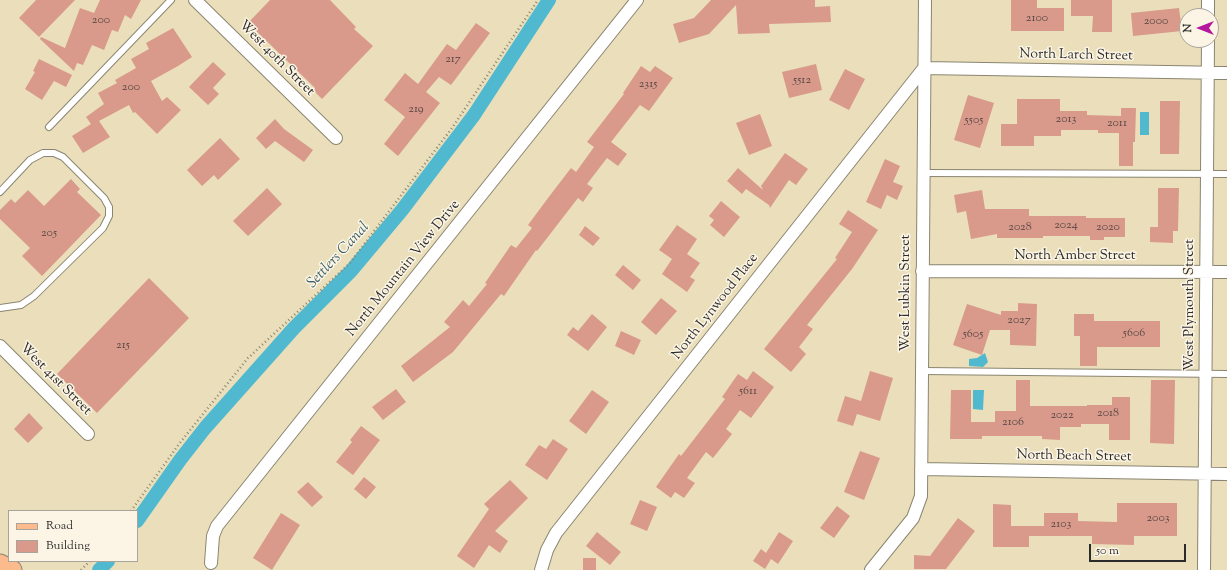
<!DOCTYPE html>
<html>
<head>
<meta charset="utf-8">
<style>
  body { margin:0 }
  #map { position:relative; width:1227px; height:570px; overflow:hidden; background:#eadfba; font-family:"Sorts Mill Goudy",serif }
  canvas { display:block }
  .legend { position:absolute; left:8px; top:510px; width:130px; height:52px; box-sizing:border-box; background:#fcf5e5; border:1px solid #a8a49b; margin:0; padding:5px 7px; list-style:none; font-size:12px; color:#2b2b2b }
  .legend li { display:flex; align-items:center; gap:8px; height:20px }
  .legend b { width:20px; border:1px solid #a8a49b }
  .north { position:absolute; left:1179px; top:8px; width:40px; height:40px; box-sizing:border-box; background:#fcf5e5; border:1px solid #a8a49b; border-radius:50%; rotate:270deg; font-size:11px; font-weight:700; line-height:16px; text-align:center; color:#2b2b2b }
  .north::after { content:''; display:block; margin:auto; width:14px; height:18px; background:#b5179e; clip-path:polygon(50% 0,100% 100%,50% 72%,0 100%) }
  .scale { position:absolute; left:1089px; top:544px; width:97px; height:18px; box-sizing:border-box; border:2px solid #2b2b2b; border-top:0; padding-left:5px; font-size:12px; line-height:14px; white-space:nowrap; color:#2b2b2b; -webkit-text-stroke:3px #fcf5e5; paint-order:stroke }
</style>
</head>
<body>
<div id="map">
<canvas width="1227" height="570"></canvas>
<ul class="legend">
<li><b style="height:5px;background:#fbbb8d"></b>Road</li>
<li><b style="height:11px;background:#d99a8b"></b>Building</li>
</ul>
<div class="north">N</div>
<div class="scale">50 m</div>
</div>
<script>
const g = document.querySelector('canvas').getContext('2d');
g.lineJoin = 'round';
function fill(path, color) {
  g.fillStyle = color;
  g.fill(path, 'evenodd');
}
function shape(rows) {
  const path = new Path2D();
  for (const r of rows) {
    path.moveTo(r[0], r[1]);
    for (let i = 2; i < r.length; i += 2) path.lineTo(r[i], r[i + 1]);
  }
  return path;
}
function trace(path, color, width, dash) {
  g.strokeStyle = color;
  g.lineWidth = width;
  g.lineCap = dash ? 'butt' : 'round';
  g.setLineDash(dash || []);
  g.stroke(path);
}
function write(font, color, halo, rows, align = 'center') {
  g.font = font + ' "Sorts Mill Goudy",serif';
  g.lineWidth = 3;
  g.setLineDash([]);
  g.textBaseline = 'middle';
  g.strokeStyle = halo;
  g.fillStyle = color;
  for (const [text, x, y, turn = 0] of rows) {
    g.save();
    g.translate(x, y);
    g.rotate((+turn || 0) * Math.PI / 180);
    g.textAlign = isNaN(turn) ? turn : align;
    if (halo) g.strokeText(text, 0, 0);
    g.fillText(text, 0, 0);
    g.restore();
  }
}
fill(shape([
  [1140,112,1149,112,1149,135,1140,135],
  [985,353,988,362,983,367,969,366,969,359,977,358],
  [973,390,984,390,983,410,973,409]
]), '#51b9cf');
trace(shape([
  [137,521,180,460,205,428,294,328,351,271,402,210,474,115,549,0],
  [99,570,108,561]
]), '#51b9cf', 14);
fill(shape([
  [36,0,75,0,39,37,19,18],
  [100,0,141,0,131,19,125,15,118,32,112,30,104,50,92,45,83,65,77,63,74,71,40,39,41,37,65,48,80,8,94,13],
  [270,0,330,0,356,27,354,29,373,46,322,99,313,90,315,88,248,23],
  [711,0,815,0,815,7,830,6,831,22,769,24,770,33,738,34,736,5,709,34,679,43,673,24,694,18],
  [1011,0,1037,0,1037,8,1064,8,1064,31,1011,31],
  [1071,0,1112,0,1112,32,1092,32,1093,16,1071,16],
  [1179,8,1182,31,1133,36,1131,13],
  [476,23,490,33,451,85,439,77,426,92,440,103,398,156,384,144,405,117,384,100,405,73,418,84,447,44,456,50],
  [173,28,192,57,178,66,151,81,162,101,167,97,181,110,157,134,135,112,133,113,129,105,99,121,110,137,83,153,72,136,91,124,86,117,104,104,98,93,117,83,115,80,136,68,131,59,149,49,146,43],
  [39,59,72,75,66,87,54,81,42,100,25,89,35,72,33,71],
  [213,62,226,74,213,88,219,94,208,105,189,87],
  [816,64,822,90,789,98,782,72],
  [641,66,650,72,655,66,673,78,649,111,640,105,611,142,627,154,618,166,607,158,587,184,593,188,583,202,578,198,537,251,536,250,504,296,501,294,453,352,413,382,401,366,450,327,444,322,463,300,469,306,487,284,485,283,511,245,516,248,532,228,528,225,548,198,571,168,576,172,594,147,587,142,624,94,623,93],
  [845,69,865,79,849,110,829,100],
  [968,95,994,103,980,148,954,140],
  [1017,99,1060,99,1060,111,1087,111,1087,115,1121,116,1121,108,1136,108,1135,142,1133,142,1133,166,1119,166,1119,133,1098,133,1098,130,1061,130,1061,136,1034,136,1034,146,1001,146,1001,124,1017,124],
  [1160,101,1180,101,1179,154,1160,154],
  [760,114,772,146,749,155,736,123],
  [275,119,284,129,313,150,304,162,275,141,266,149,256,138],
  [220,138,240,159,218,180,214,175,202,186,187,170],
  [785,153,808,169,796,185,789,180,770,208,769,205,746,189,742,194,727,181,738,168,763,190,761,186],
  [885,159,900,166,893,182,903,186,897,200,887,195,881,209,866,202],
  [71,179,80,189,77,192,101,215,42,276,22,256,30,248,0,219,0,210,11,199,15,203,28,190,44,206],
  [267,188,282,204,248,236,233,221],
  [1158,188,1179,188,1178,231,1173,231,1173,243,1150,242,1150,227,1158,227],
  [982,190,985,209,1029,209,1029,216,1086,216,1086,218,1125,218,1125,237,1104,237,1104,240,1090,240,1090,236,1043,236,1043,238,997,238,997,234,971,239,966,211,957,213,954,195],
  [721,201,740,217,724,237,710,225,714,220,709,216],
  [848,210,878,230,852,269,807,325,813,329,799,347,806,354,791,372,764,349,837,259,835,258,852,232,839,224],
  [677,225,697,239,687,254,700,263,690,277,695,280,687,292,662,274,672,259,659,250],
  [585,226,600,238,593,246,579,235],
  [623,265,641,280,633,290,615,275],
  [149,278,189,318,97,413,57,374],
  [661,298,677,311,656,335,641,322],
  [1018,303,1037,304,1036,346,1010,345,1010,330,990,330,982,355,953,345,967,304,1001,315,1001,311,1018,311],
  [592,314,607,327,588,351,567,335,573,327,578,331],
  [1074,314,1094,314,1094,321,1160,321,1160,347,1097,347,1097,366,1080,366,1080,336,1074,336],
  [621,331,641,340,634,355,615,346],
  [753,371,774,387,751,418,740,410,726,429,732,434,713,458,706,452,687,478,695,483,684,498,675,492,671,498,656,487,679,454,681,456,725,399,722,397,738,374,747,380],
  [870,371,893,378,880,421,857,414,853,426,837,421,845,396,861,401],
  [1016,380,1030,380,1030,406,1087,406,1087,405,1112,405,1112,397,1130,397,1130,440,1109,440,1109,424,1081,424,1081,427,1060,427,1060,440,1042,439,1042,436,982,436,982,439,950,439,951,390,971,390,971,422,995,422,995,411,1016,411],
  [1151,380,1175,380,1174,444,1150,443],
  [396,389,406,402,383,420,372,407],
  [592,390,609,402,586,434,569,421],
  [29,413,43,428,28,443,14,429],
  [361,426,380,440,353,475,336,462,352,442,350,440],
  [553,439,568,449,547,480,525,465,539,445,546,449],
  [860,451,880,458,864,500,844,492],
  [364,477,376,487,366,499,354,489],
  [510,480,528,498,495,531,508,541,500,553,489,545,474,568,457,556,489,509,484,504],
  [308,482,323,497,312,507,297,492],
  [640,500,657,507,647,531,630,524],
  [1117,503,1177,503,1177,536,1134,536,1134,545,1092,544,1092,536,1029,536,1029,547,993,547,993,504,1011,505,1011,526,1044,526,1044,513,1078,513,1078,521,1117,522],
  [837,506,850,516,834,538,820,528],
  [281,513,300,525,272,570,253,558],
  [958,518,975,531,946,569,914,569,914,555,930,556],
  [597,532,621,552,610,565,586,546],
  [779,532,793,541,778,564,771,559,765,569,753,561,761,549,766,553],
  [583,558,596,558,596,570,583,570]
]), '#d99a8b');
const service = shape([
  [49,127,171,0],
  [924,173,1227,174],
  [0,192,30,160,43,153,54,153,63,157,104,198,109,207,109,216,103,228,34,296,21,305,0,308],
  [922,371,1227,374]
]);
const minor = shape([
  [195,0,336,138],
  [1208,0,1208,16],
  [924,68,1227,73],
  [922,271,1227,272],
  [0,346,88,434],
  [921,469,1227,474],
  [211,563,213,536,217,526,637,0],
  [541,570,547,550,556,533,924,68],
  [871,570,913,518,921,496,925,0],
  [1204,570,1208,40]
]);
const primary = shape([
  [0,564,12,570]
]);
trace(service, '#8a8572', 8);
trace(minor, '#8a8572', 14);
trace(primary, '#8a8572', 21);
trace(shape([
  [131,511,179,444,248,358,350,263,452,128,538,0],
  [81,570,90,561]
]), '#8a8572', 2.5, [1, 3]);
trace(service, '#fff', 6);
trace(minor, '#fff', 12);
trace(primary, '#fbbb8d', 19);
write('12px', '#564743', null, [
  ["2100",1037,19],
  ["200",101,21],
  ["2000",1156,22],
  ["217",453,60],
  ["5512",802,81],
  ["2315",648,85],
  ["200",131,88],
  ["219",416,110],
  ["2013",1066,120],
  ["5505",974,121],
  ["2011",1117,124],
  ["2024",1066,226],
  ["2028",1020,228],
  ["2020",1108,228],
  ["205",49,234],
  ["2027",1019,321],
  ["5606",1134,334],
  ["5605",973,335],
  ["215",123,346],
  ["5611",748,392],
  ["2018",1108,414],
  ["2022",1062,416],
  ["2106",1013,423],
  ["2003",1158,519],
  ["2103",1061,525]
]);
write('14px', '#2b2b2b', '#fcf5e5', [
  ["North Larch Street",1076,56,1],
  ["West 40th Street",276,59,45],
  ["North Amber Street",1075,257],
  ["North Mountain View Drive",404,269,-51],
  ["West Lubkin Street",907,293,-90],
  ["West Plymouth Street",1191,305,-90],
  ["North Lynwood Place",716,307,-52],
  ["West 41st Street",55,380,45],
  ["North Beach Street",1074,457,1]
]);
write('italic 15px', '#385d64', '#fcf5e5', [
  ["Settlers Canal",339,256,-47]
]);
</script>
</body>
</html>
